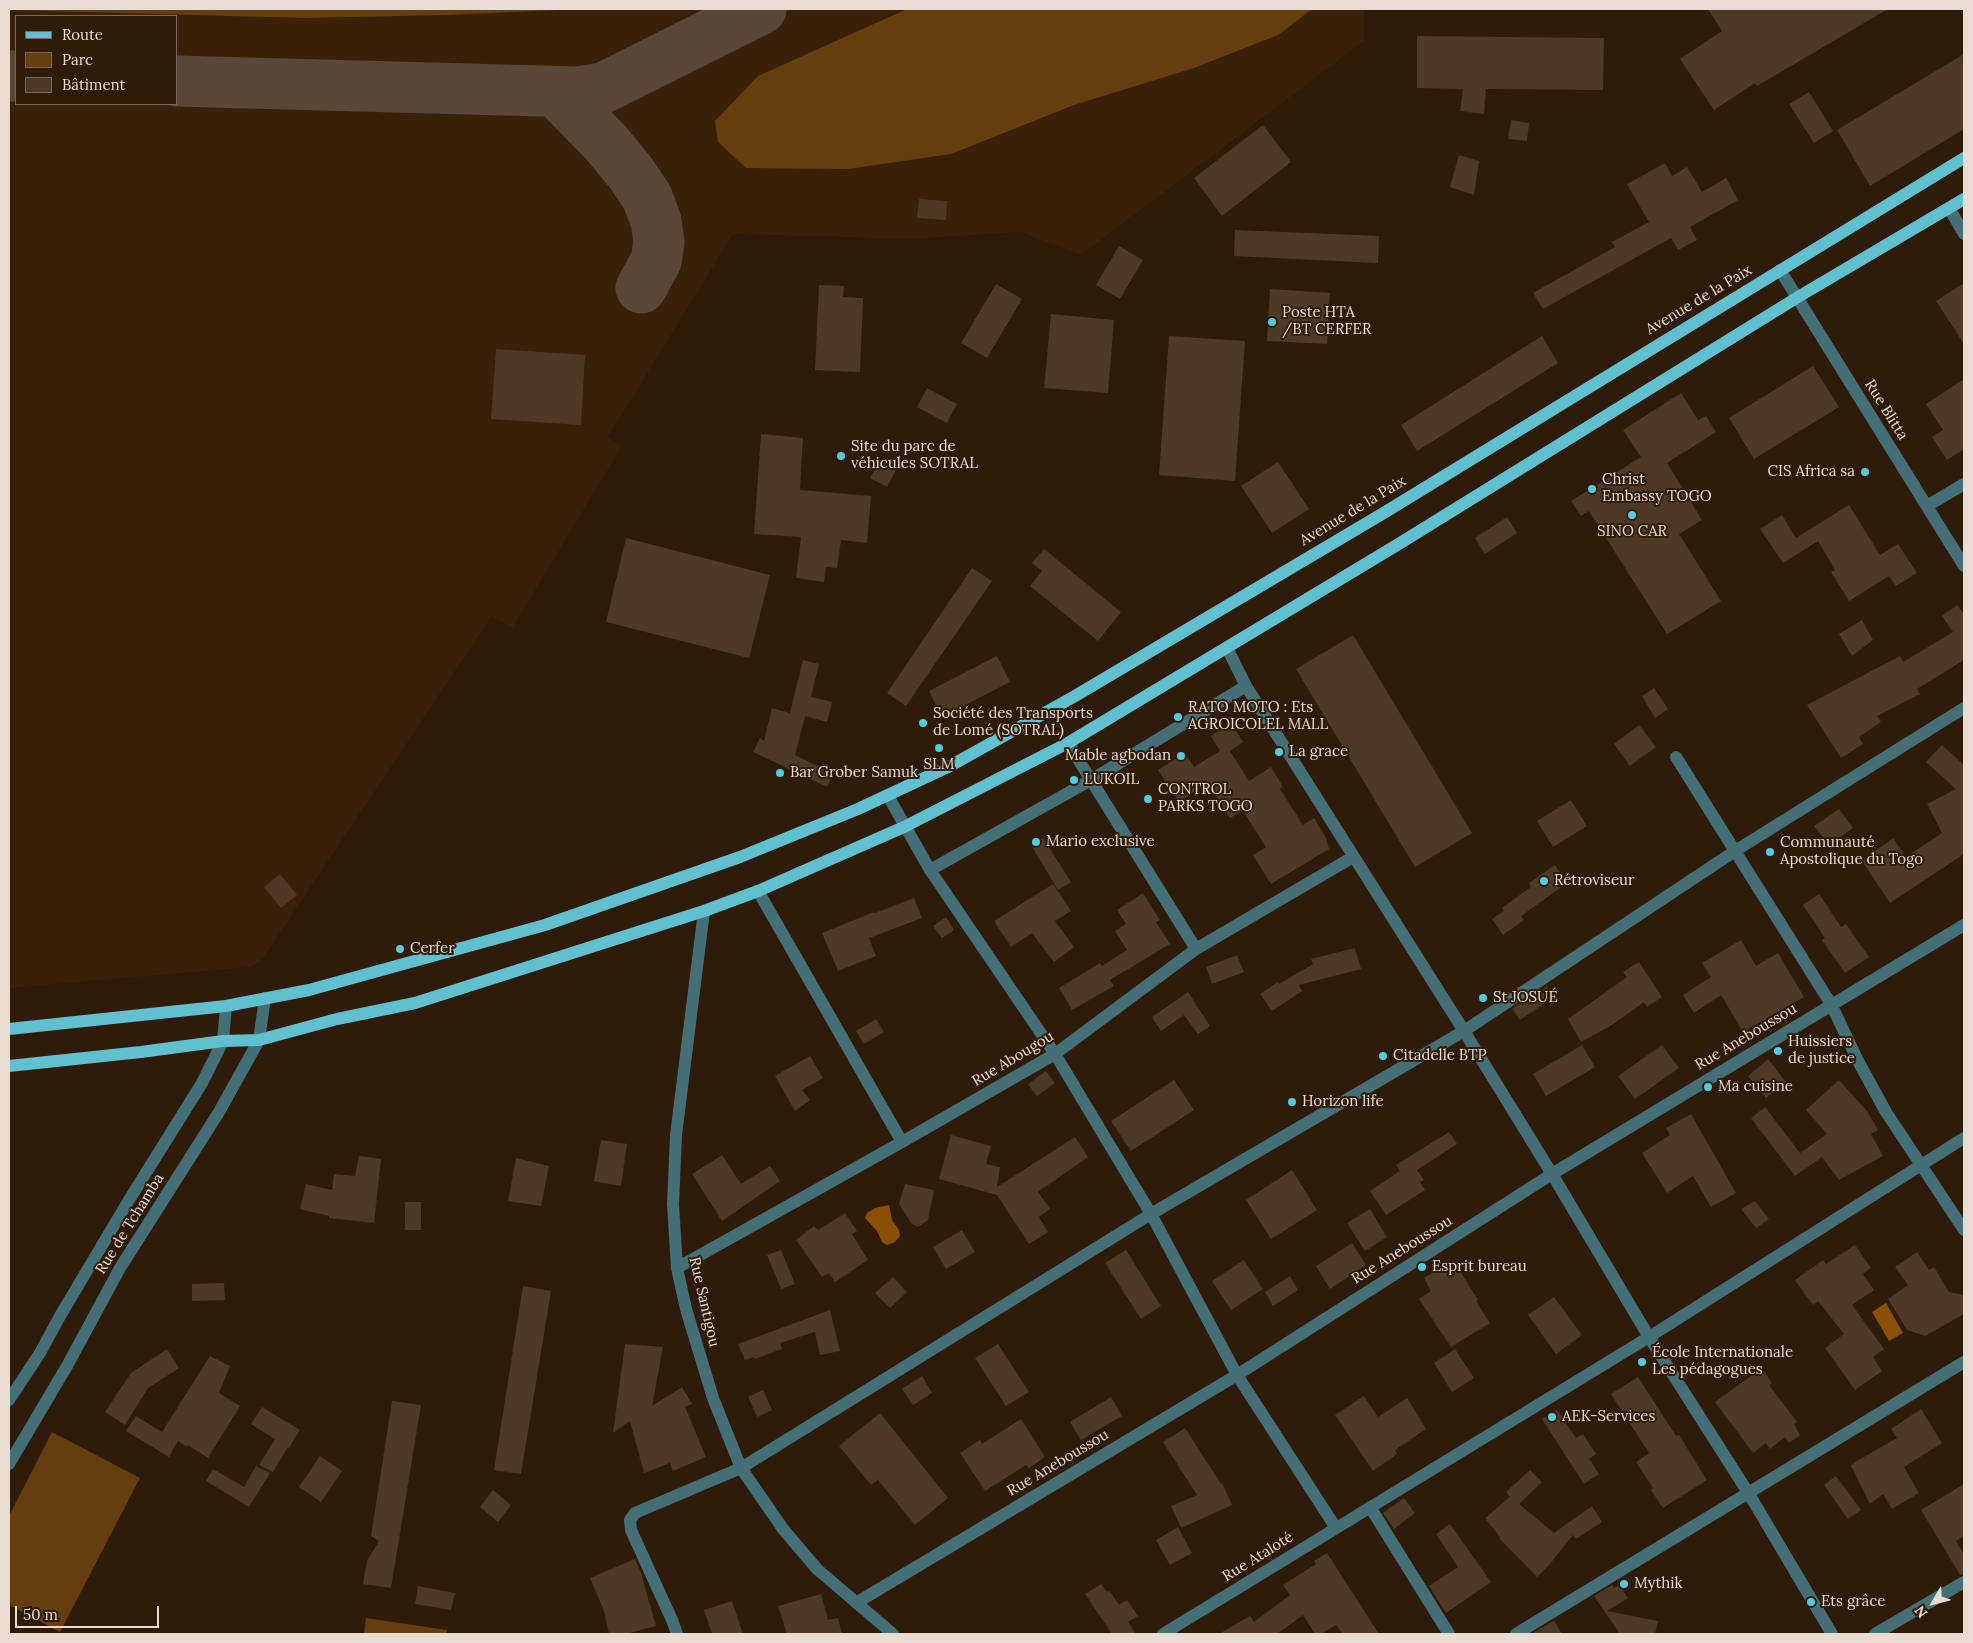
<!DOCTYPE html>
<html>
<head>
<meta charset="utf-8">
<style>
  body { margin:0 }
  #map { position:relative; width:1973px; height:1643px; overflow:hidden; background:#2e1b09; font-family:Lora,serif }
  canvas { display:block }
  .frame { position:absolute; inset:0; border:10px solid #e9dcd1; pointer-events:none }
  .legend { position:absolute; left:15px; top:15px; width:162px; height:90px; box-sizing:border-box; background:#2e1b09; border:1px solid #796859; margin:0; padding:6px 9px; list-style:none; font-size:15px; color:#e9dcd1 }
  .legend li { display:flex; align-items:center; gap:10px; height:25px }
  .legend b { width:25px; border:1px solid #796859 }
  .north { position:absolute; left:1908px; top:1578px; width:50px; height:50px; -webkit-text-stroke:4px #2e1b09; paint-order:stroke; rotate:233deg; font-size:14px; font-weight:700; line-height:20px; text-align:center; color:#e9dcd1 }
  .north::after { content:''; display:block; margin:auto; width:18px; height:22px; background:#e9dcd1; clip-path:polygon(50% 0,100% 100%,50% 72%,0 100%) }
  .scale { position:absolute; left:15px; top:1606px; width:144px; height:22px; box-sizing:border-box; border:2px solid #e9dcd1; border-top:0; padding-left:6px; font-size:15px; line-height:18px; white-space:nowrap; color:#e9dcd1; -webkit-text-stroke:4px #2e1b09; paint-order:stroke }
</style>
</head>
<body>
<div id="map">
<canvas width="1973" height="1643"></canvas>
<div class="frame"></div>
<ul class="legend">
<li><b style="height:6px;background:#61c0cf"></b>Route</li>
<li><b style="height:14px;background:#663d0e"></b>Parc</li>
<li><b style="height:14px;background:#4e3926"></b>Bâtiment</li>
</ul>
<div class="north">N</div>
<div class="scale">50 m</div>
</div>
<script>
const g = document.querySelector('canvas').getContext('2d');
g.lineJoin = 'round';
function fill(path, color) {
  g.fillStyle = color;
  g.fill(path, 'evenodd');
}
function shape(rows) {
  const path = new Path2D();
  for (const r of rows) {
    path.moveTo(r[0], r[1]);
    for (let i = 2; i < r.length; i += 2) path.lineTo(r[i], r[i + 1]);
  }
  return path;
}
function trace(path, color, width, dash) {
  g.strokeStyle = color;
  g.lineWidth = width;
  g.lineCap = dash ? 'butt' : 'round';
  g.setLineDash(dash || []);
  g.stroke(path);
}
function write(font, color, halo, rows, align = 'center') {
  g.font = font + ' Lora,serif';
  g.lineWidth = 4;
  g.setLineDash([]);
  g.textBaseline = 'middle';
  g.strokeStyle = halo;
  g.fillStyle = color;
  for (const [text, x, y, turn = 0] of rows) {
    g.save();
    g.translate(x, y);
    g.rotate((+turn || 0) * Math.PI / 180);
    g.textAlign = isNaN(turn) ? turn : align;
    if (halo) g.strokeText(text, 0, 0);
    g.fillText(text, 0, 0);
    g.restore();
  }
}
fill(shape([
  [9,9,1364,9,1364,41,1081,255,1021,232,911,239,733,234,608,437,622,446,513,627,491,617,263,958,251,967,9,988],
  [16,16,176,16,176,104,16,104]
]), '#382108');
fill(shape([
  [9,9,581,9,446,15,305,18,9,10],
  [907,9,1312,9,1278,35,1194,68,1074,105,951,154,848,169,746,168,718,142,715,121,758,76],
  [52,1432,140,1478,60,1632,9,1605,9,1516],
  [366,1618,447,1630,447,1634,364,1634]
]), '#663d0e');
fill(shape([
  [889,1205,892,1220,899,1230,900,1236,895,1242,887,1245,882,1242,877,1231,865,1218,867,1213,875,1208],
  [1886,1303,1903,1333,1889,1341,1872,1312]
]), '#8a5005');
trace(shape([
  [9,76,16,76],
  [176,81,578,92,603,88,761,9],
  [556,92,606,143,630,172,647,197,656,221,659,242,656,261,641,288]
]), '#594837', 51);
fill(shape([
  [1708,9,1888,9,1757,86,1755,83,1714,110,1680,59,1722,31],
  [1417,36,1604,38,1603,90,1486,89,1484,114,1460,111,1463,89,1417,88],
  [1964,54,1964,129,1870,186,1837,130],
  [1809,92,1833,131,1814,143,1789,104],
  [1511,120,1529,123,1527,141,1508,139],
  [1263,125,1291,162,1222,216,1194,178],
  [1459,155,1479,161,1474,195,1450,187],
  [1665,163,1672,176,1687,167,1702,192,1726,178,1738,200,1690,227,1697,240,1678,250,1671,238,1543,309,1533,293,1615,247,1612,242,1649,222,1627,184],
  [919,199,947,201,946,220,917,218],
  [1235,230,1379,236,1378,263,1234,256],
  [1119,246,1143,260,1120,299,1096,285],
  [1964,283,1964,344,1936,301],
  [996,284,1022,299,987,358,961,343],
  [819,285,844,286,843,297,863,298,860,372,815,370],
  [1270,289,1330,293,1327,344,1267,341],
  [1051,314,1114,320,1108,393,1044,388],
  [1169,336,1245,341,1235,481,1159,475],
  [1542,336,1558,363,1417,451,1401,425],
  [496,349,585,355,581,425,491,419],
  [1813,366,1839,407,1754,459,1729,418],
  [1964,379,1964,449,1947,460,1932,437,1943,430,1926,404],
  [927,388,957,404,947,423,917,407],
  [1681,393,1698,420,1706,416,1716,432,1667,463,1702,520,1679,534,1721,601,1667,634,1589,511,1581,516,1571,501,1641,457,1623,430],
  [761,434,803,438,800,490,871,496,867,543,841,540,837,568,826,567,824,582,796,578,801,537,754,534],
  [880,461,896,470,887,487,870,478],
  [1278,462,1309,509,1272,533,1241,486],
  [1849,505,1880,555,1898,544,1917,573,1896,586,1889,576,1849,601,1831,572,1835,570,1818,541,1783,563,1760,529,1782,515,1796,538],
  [1507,517,1517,533,1485,554,1475,538],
  [626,538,770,575,749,658,606,622],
  [1044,549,1121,612,1098,641,1030,586,1042,571,1032,563],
  [972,568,992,581,906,706,887,693],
  [1957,605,1964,614,1964,660,1917,689,1920,694,1877,716,1881,722,1859,737,1863,744,1841,758,1807,705,1900,656,1903,662,1953,632,1942,616],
  [1862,620,1873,640,1852,656,1839,634],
  [1353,635,1472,833,1415,867,1296,669],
  [997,656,1010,682,942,717,929,691],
  [803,660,819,664,811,697,832,702,827,722,805,716,795,755,833,774,827,787,753,752,760,738,764,741,772,708,790,713],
  [1654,688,1668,709,1655,718,1642,696],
  [1231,723,1243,742,1230,751,1249,781,1271,767,1283,787,1280,789,1303,825,1314,818,1326,838,1329,849,1271,884,1253,855,1266,847,1243,811,1230,818,1209,783,1179,802,1158,770,1185,753,1194,767,1220,751,1211,736],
  [1639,725,1656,747,1630,766,1614,744],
  [1942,745,1964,765,1964,854,1890,903,1862,861,1893,838,1906,857,1942,833,1927,804,1956,789,1926,762],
  [1571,800,1587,826,1553,847,1537,821],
  [1839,809,1853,828,1829,845,1814,826],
  [1043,838,1071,882,1058,890,1031,845],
  [1555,865,1567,883,1521,916,1524,920,1503,935,1492,919,1504,911,1502,908,1531,887,1529,883],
  [280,874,297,895,281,908,264,887],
  [1053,884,1071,911,1055,921,1074,947,1054,962,1032,933,1011,947,994,921],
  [1143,893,1160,920,1156,922,1170,944,1110,980,1114,986,1072,1010,1059,988,1100,963,1102,966,1127,950,1115,931,1126,924,1117,910],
  [1819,894,1841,927,1846,924,1869,957,1845,973,1822,940,1825,938,1803,905],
  [914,898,922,918,869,938,876,956,838,971,822,933,874,912,875,913],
  [946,917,954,930,942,938,933,926],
  [1741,940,1756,966,1778,953,1804,997,1743,1032,1721,995,1694,1013,1683,995,1711,977,1702,963],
  [1355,948,1361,969,1299,985,1302,991,1272,1011,1260,994,1278,982,1279,984,1313,964,1311,959],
  [1237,955,1244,972,1212,984,1206,967],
  [1639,962,1662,997,1647,1007,1644,1002,1612,1025,1581,1042,1568,1019,1627,977,1623,972],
  [1547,986,1554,997,1520,1020,1512,1009],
  [1188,992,1210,1026,1198,1034,1184,1015,1161,1031,1152,1017],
  [876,1019,884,1032,864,1044,856,1031],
  [1582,1045,1595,1067,1546,1096,1533,1074],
  [1662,1045,1679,1068,1635,1099,1618,1076],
  [810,1056,823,1078,802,1090,810,1100,795,1111,775,1076],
  [1768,1059,1786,1082,1766,1098,1748,1076],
  [1046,1071,1055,1083,1037,1096,1028,1084],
  [1174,1080,1194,1110,1131,1151,1111,1121],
  [1839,1080,1867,1111,1878,1130,1871,1134,1883,1156,1839,1180,1822,1157,1795,1176,1751,1118,1765,1107,1800,1153,1827,1134,1806,1110],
  [1691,1114,1736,1193,1711,1207,1693,1176,1667,1193,1642,1153,1670,1135,1666,1128],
  [1449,1132,1457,1144,1417,1170,1424,1180,1420,1182,1425,1190,1386,1215,1370,1191,1400,1171,1396,1165],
  [951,1135,991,1146,986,1164,1000,1167,997,1187,1075,1137,1088,1157,1038,1192,1050,1209,1039,1217,1048,1232,1029,1244,997,1195,939,1179],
  [601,1140,627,1144,621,1186,594,1181],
  [722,1155,741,1184,770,1166,780,1181,722,1221,692,1174],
  [359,1156,381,1159,374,1223,329,1218,329,1216,300,1209,306,1184,332,1190,334,1174,355,1176],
  [516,1158,549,1166,541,1206,508,1201],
  [1292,1170,1317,1210,1271,1239,1246,1200],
  [905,1184,934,1190,928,1220,918,1227,912,1224,899,1204],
  [1755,1201,1769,1219,1756,1228,1741,1209],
  [405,1202,421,1202,421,1230,405,1230],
  [1370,1209,1387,1237,1365,1251,1347,1223],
  [845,1213,857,1231,852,1234,868,1260,835,1282,829,1273,822,1277,796,1240,814,1226,818,1230],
  [962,1230,975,1252,946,1269,933,1247],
  [1352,1243,1366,1265,1330,1289,1316,1266],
  [1855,1245,1871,1268,1863,1274,1874,1290,1852,1305,1884,1349,1873,1357,1882,1371,1855,1390,1825,1348,1844,1334,1818,1301,1813,1305,1795,1280,1823,1260,1826,1264],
  [781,1250,795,1284,781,1289,767,1255],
  [1126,1250,1161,1306,1141,1319,1105,1263],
  [1917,1252,1929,1270,1934,1267,1949,1292,1964,1295,1964,1314,1925,1336,1907,1330,1888,1299,1908,1285,1895,1267],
  [1244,1260,1263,1289,1231,1310,1212,1281],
  [1453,1260,1478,1300,1476,1301,1490,1323,1451,1347,1419,1299,1431,1291,1424,1278],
  [1290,1276,1298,1290,1273,1306,1265,1292],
  [893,1277,907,1292,890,1308,875,1293],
  [224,1283,225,1300,192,1301,192,1284],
  [523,1286,551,1291,521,1474,494,1470],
  [1554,1297,1582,1335,1556,1354,1528,1315],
  [830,1310,840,1351,820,1355,815,1332,780,1343,782,1349,755,1359,754,1357,745,1360,738,1344],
  [625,1344,663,1347,652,1406,682,1387,692,1404,685,1407,706,1457,673,1471,670,1463,644,1473,630,1421,613,1433],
  [998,1344,1029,1392,1006,1406,975,1358],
  [167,1349,179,1368,148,1388,125,1425,105,1412,131,1373],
  [1455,1349,1474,1378,1452,1392,1434,1363],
  [210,1356,230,1366,219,1393,240,1406,208,1458,188,1445,187,1447,178,1441,169,1457,126,1431,136,1416,162,1432],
  [1762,1368,1772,1383,1769,1385,1797,1422,1794,1424,1800,1435,1789,1443,1785,1437,1770,1449,1766,1443,1753,1453,1715,1402],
  [922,1376,932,1393,913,1405,902,1389],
  [1638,1377,1676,1436,1679,1435,1707,1480,1663,1508,1651,1490,1653,1488,1636,1462,1649,1453,1611,1394],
  [763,1390,772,1410,757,1417,748,1397],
  [1364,1396,1378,1417,1407,1398,1426,1429,1395,1450,1397,1454,1373,1471,1335,1415],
  [1111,1397,1122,1416,1081,1440,1070,1422],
  [392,1401,421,1405,391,1588,363,1584,367,1561,379,1541,371,1536],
  [262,1407,300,1430,289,1448,288,1447,273,1472,259,1465,275,1439,251,1424],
  [1921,1409,1942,1443,1904,1467,1919,1493,1892,1509,1883,1494,1870,1504,1851,1466,1855,1462,1897,1438,1891,1429],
  [1557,1410,1576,1438,1583,1434,1596,1454,1589,1459,1599,1474,1584,1484,1542,1419],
  [880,1413,948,1498,915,1525,878,1480,871,1485,839,1446],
  [1021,1419,1045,1457,1029,1468,1026,1465,985,1491,960,1453,980,1440,982,1444],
  [1185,1428,1221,1484,1222,1483,1232,1505,1181,1528,1171,1506,1197,1495,1163,1442],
  [320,1456,342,1471,321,1502,299,1487],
  [256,1466,270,1473,249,1507,206,1481,213,1469,244,1487],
  [1530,1470,1542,1482,1519,1504,1554,1533,1592,1506,1602,1522,1576,1539,1573,1535,1549,1565,1537,1577,1499,1538,1500,1537,1485,1518,1510,1497,1506,1492],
  [1836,1476,1861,1510,1848,1519,1824,1485],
  [1964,1484,1964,1536,1956,1541,1964,1554,1964,1574,1960,1575,1921,1510],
  [493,1490,511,1505,498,1522,480,1507],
  [1404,1498,1415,1513,1394,1529,1383,1513],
  [1450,1524,1491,1582,1446,1613,1429,1586,1458,1567,1436,1534],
  [1178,1527,1192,1553,1170,1565,1156,1540],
  [1327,1553,1379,1634,1343,1634,1336,1625,1321,1634,1315,1634,1303,1615,1277,1634,1219,1634,1250,1616,1254,1622,1290,1595,1283,1585,1316,1564,1314,1561],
  [635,1559,641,1573,656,1626,626,1634,609,1634,604,1611,590,1578],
  [1101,1584,1107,1592,1110,1591,1119,1605,1127,1600,1138,1616,1128,1622,1136,1634,1112,1634,1085,1594],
  [1612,1585,1614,1588,1619,1585,1628,1598,1607,1611,1658,1621,1655,1634,1620,1634,1594,1596],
  [418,1586,455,1593,451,1610,415,1604],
  [821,1594,828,1620,838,1618,842,1634,787,1634,778,1606],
  [732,1601,743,1634,712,1634,704,1610],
  [1554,1621,1562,1634,1531,1634]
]), '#4e3926');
trace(shape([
  [1949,208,1964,234],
  [1780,270,1964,566],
  [1927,506,1964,484],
  [1227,648,1246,686,1464,1031,1552,1174,1649,1337,1749,1494,1832,1634],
  [1068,743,1196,949],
  [1676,757,1831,1004,1858,1061,1886,1112,1964,1230],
  [888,796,930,870,1055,1054,1151,1214,1237,1375,1336,1528],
  [930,870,1091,780,1246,686],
  [758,891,902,1142],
  [704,911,676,1135,673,1204,677,1268,686,1309,713,1398,741,1468,783,1529,817,1569,893,1634],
  [677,1268,902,1142,1055,1054,1196,949,1353,857],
  [9,1400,40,1353,60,1316,129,1200,202,1083,223,1041,226,1006],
  [9,1464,67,1366,120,1268,219,1112,259,1040,265,998],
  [1370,1507,1449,1634],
  [856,1603,1237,1375,1552,1174,1964,925],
  [677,1634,672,1620,631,1530,630,1520,635,1513,741,1468,1151,1214,1464,1031,1735,851,1964,708],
  [1163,1634,1649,1337,1964,1138],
  [1516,1634,1964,1362],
  [1875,1634,1964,1582]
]), '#446f77', 12);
trace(shape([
  [9,1029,226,1006,309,990,545,925,740,857,858,809,950,766,1075,696,1382,514,1964,158],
  [9,1066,141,1052,223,1041,259,1040,337,1019,415,1003,704,911,758,891,904,827,1068,743,1397,545,1798,297,1964,199]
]), '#61c0cf', 12);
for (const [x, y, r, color] of [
  [1272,322,5,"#54cadd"],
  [841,456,5,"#54cadd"],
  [1865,472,5,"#54cadd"],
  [1592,489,5,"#54cadd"],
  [1632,515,5,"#54cadd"],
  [1178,717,5,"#54cadd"],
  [923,723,5,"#54cadd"],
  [939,748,5,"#54cadd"],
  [1279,752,5,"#54cadd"],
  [1181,756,5,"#54cadd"],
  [780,773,5,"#54cadd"],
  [1074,780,5,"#54cadd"],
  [1148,799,5,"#54cadd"],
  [1036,842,5,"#54cadd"],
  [1770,852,5,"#54cadd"],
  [1544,881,5,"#54cadd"],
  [400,949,5,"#54cadd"],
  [1483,998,5,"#54cadd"],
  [1778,1051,5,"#54cadd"],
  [1383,1056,5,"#54cadd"],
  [1708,1087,5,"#54cadd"],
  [1292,1102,5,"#54cadd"],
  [1422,1267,5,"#54cadd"],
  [1642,1362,5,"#54cadd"],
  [1552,1417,5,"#54cadd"],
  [1624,1584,5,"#54cadd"],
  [1811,1602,5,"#54cadd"]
]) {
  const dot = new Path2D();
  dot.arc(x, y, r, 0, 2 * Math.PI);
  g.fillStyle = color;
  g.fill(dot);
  trace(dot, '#2e1b09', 2);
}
write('15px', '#e9dcd1', '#2e1b09', [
  ["Avenue de la Paix",1699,300,-31],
  ["Rue Blitta",1886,410,58],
  ["Avenue de la Paix",1353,511,-31],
  ["Rue Aneboussou",1746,1037,-31],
  ["Rue Abougou",1013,1059,-31],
  ["Rue de Tchamba",130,1224,-58],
  ["Rue Aneboussou",1402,1250,-32],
  ["Rue Santigou",704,1302,77],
  ["Rue Aneboussou",1058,1463,-31],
  ["Rue Ataloté",1258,1557,-32]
]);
write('15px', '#e9dcd1', '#2e1b09', [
  ["Poste HTA",1282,313],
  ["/BT CERFER",1282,330],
  ["Site du parc de",851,447],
  ["véhicules SOTRAL",851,464],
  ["CIS Africa sa",1855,472,"right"],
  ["Christ",1602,480],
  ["Embassy TOGO",1602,497],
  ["SINO CAR",1632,532,"center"],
  ["RATO MOTO : Ets",1188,708],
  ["AGROICOLEL MALL",1188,725],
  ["Société des Transports",933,714],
  ["de Lomé (SOTRAL)",933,731],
  ["La grace",1289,752],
  ["Mable agbodan",1171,756,"right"],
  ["SLM",939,765,"center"],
  ["Bar Grober Samuk",790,773],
  ["LUKOIL",1084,780],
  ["CONTROL",1158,790],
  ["PARKS TOGO",1158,807],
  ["Mario exclusive",1046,842],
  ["Communauté",1780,843],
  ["Apostolique du Togo",1780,860],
  ["Rétroviseur",1554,881],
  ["Cerfer",410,949],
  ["St JOSUÉ",1493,998],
  ["Huissiers",1788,1042],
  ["de justice",1788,1059],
  ["Citadelle BTP",1393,1056],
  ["Ma cuisine",1718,1087],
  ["Horizon life",1302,1102],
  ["Esprit bureau",1432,1267],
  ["École Internationale",1652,1353],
  ["Les pédagogues",1652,1370],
  ["AEK-Services",1562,1417],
  ["Mythik",1634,1584],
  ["Ets grâce",1821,1602]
], 'left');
</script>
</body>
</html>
